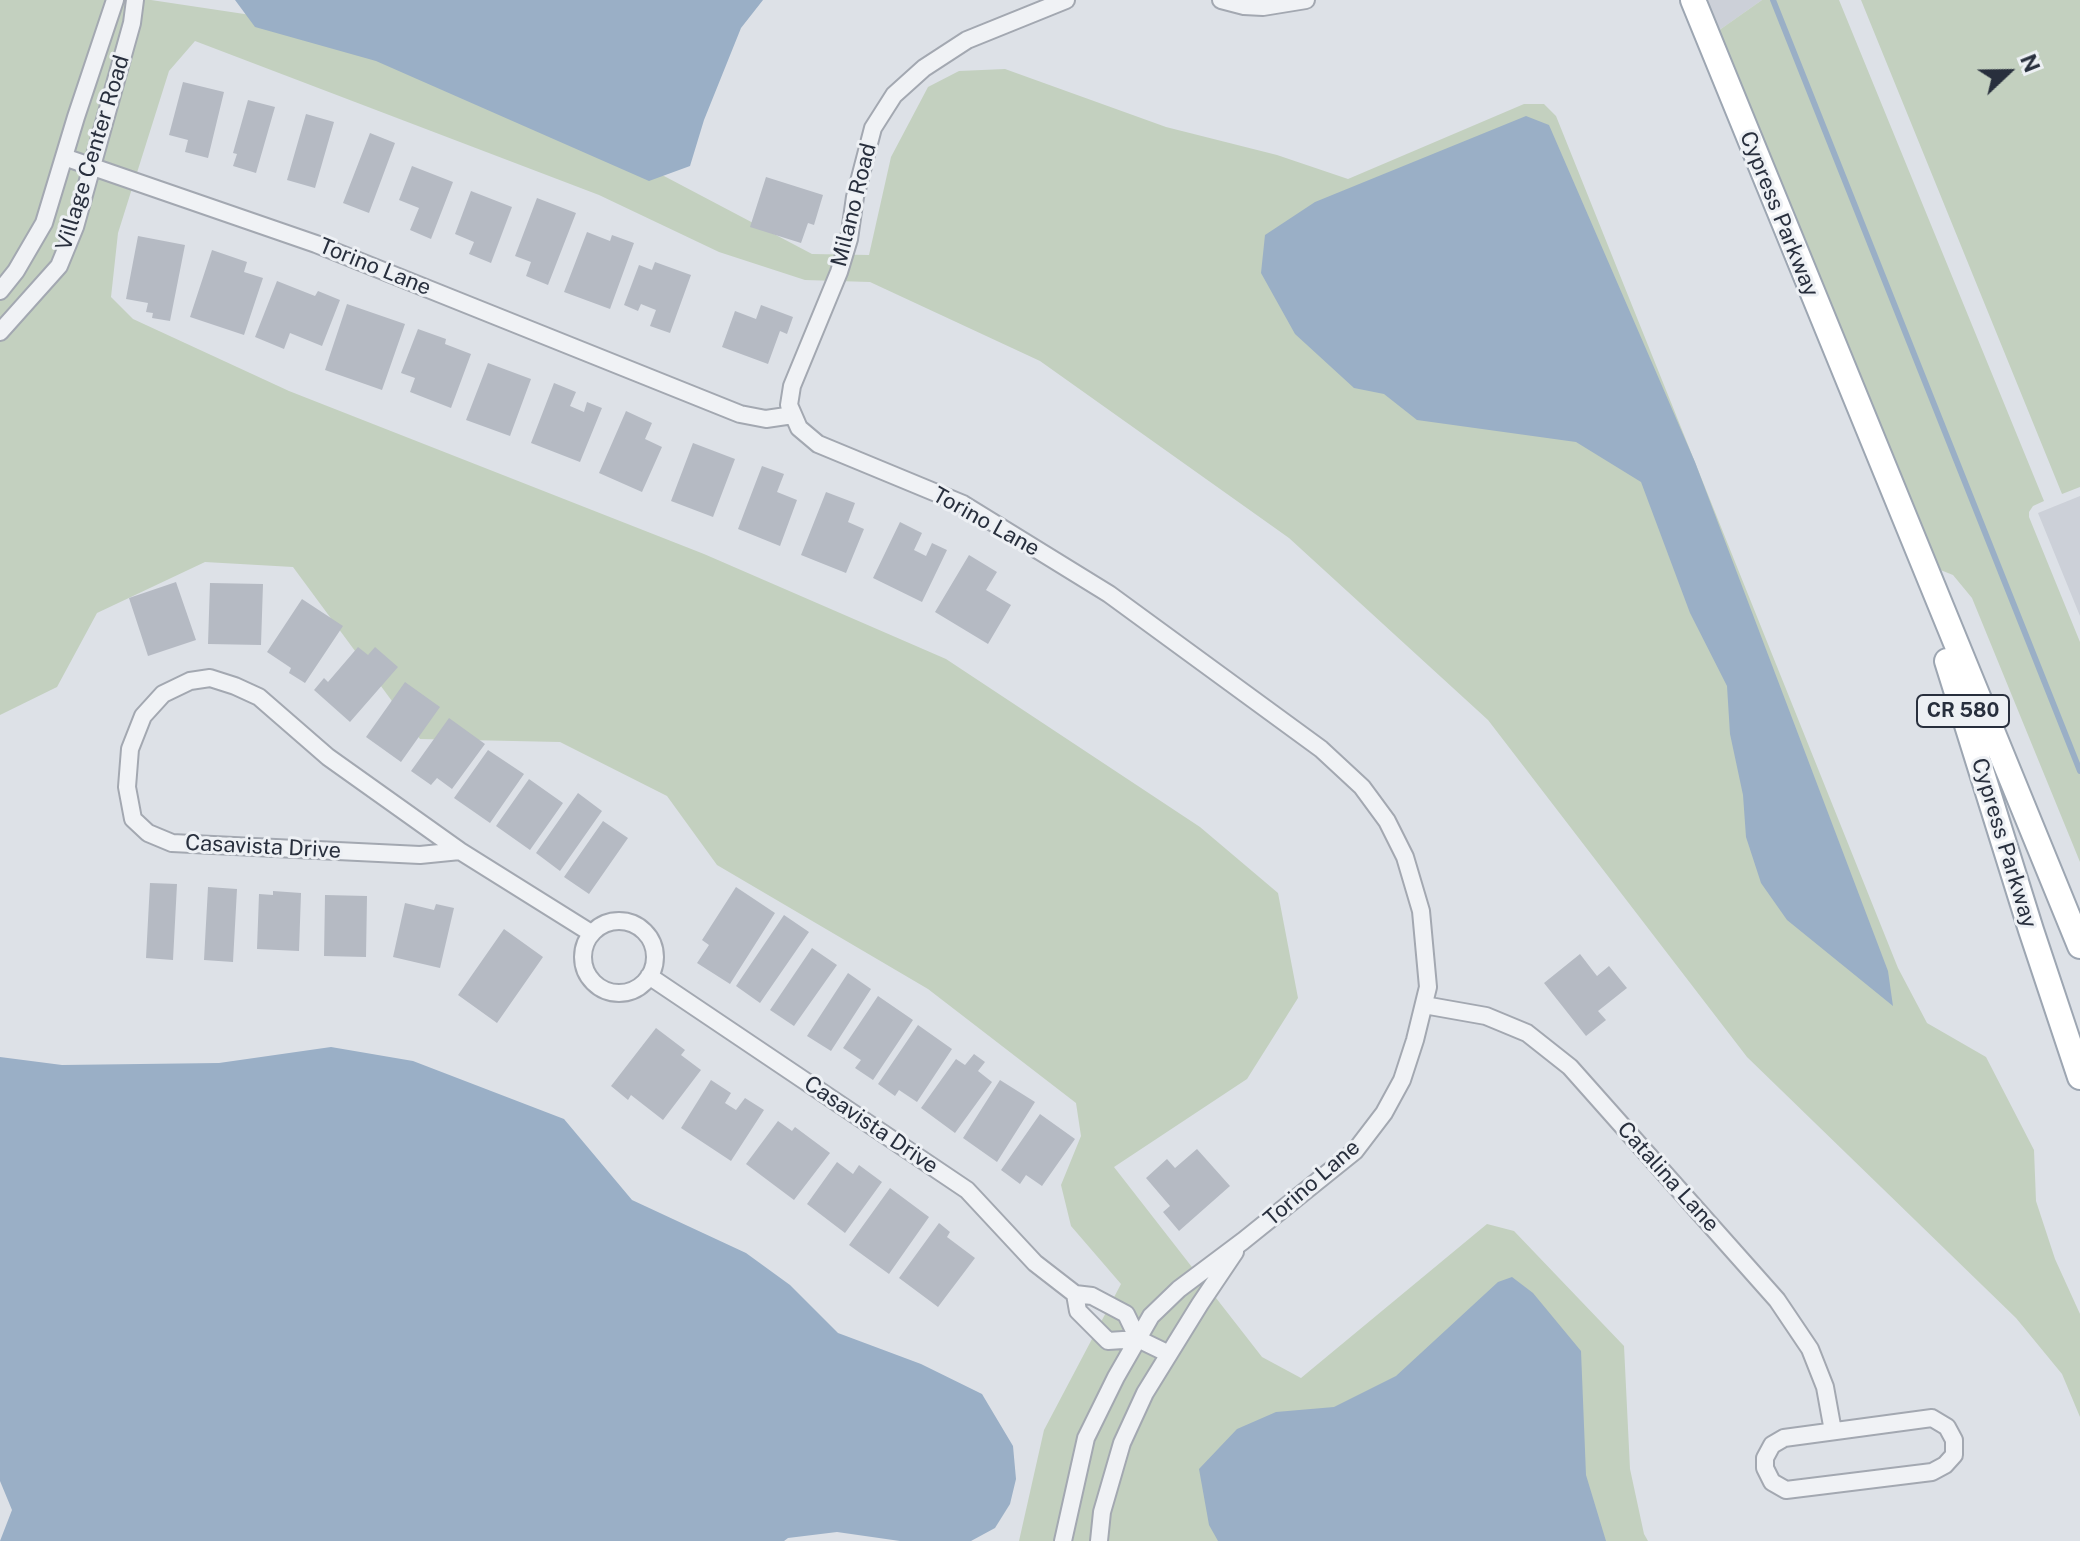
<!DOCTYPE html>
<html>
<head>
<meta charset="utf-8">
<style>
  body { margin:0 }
  #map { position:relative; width:2080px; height:1541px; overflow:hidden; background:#dde1e7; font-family:"Public Sans",sans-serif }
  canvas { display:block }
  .north { position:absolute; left:1968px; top:32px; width:80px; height:80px; -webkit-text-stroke:6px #edf0f4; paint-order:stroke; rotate:68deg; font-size:22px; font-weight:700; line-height:32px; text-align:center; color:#282f3d }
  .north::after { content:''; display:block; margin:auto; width:28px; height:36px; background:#282f3d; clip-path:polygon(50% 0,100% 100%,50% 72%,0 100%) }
</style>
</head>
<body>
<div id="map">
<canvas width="2080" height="1541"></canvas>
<div class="north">N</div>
</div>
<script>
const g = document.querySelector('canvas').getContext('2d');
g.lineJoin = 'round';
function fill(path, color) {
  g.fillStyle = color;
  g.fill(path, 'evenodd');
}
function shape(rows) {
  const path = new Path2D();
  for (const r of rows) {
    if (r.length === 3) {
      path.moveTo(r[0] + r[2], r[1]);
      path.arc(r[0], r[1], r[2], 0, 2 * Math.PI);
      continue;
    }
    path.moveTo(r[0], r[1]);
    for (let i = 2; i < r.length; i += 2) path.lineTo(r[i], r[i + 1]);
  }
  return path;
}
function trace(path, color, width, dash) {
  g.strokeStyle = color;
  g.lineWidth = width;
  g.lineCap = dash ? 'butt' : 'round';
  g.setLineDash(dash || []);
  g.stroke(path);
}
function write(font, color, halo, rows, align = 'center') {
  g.font = font + ' "Public Sans",sans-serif';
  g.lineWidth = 6;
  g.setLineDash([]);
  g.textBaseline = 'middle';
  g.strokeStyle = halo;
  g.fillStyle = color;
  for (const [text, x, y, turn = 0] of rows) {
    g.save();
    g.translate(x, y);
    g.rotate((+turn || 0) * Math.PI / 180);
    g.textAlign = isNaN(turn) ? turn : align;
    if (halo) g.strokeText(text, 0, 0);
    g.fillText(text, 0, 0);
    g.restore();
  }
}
fill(shape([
  [1706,0,1762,0,1718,31],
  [2080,496,2080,616,2038,513]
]), '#ccd0d8');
fill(shape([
  [0,0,151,0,351,30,474,97,664,176,812,254,869,255,891,157,928,87,959,71,1005,69,1166,127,1277,155,1348,179,1524,104,1544,104,1556,116,1898,968,1927,1023,1986,1057,2034,1150,2036,1201,2055,1259,2080,1314,2080,1417,2062,1374,2016,1318,1747,1057,1488,720,1289,538,1040,361,870,282,805,280,719,252,599,195,195,41,169,71,118,233,111,297,133,319,289,391,704,554,946,659,1200,827,1278,893,1298,998,1247,1079,1114,1167,1262,1357,1301,1378,1487,1224,1514,1231,1624,1346,1630,1469,1644,1534,1648,1541,1019,1541,1044,1430,1121,1284,1071,1226,1061,1185,1081,1136,1076,1103,928,989,717,865,667,796,560,742,420,739,293,567,205,562,97,613,57,687,0,715],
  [1762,0,1839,0,2044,501,2033,506,2029,512,2029,517,2080,642,2080,862,1972,598,1953,575,1938,569,1718,31],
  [1861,0,2080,0,2080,487,2062,494]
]), '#c3d0bf');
fill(shape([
  [235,0,763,0,741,28,704,120,690,166,649,181,376,61,255,27],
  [1526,116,1549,125,1695,462,1888,971,1893,1006,1787,920,1761,883,1746,837,1743,795,1730,734,1727,686,1690,613,1641,482,1576,442,1417,420,1384,394,1354,388,1295,334,1261,273,1265,235,1315,202],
  [331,1047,413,1061,564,1119,632,1200,746,1253,790,1285,838,1333,921,1364,982,1394,1013,1446,1016,1479,1010,1504,995,1528,971,1541,900,1541,837,1532,788,1538,784,1541,0,1541,12,1510,0,1481,0,1057,62,1065,219,1063],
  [1512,1277,1533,1293,1581,1351,1586,1475,1606,1541,1218,1541,1209,1525,1199,1469,1237,1429,1276,1412,1334,1407,1396,1376,1498,1282]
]), '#9aafc6');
trace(shape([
  [1773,0,2080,771]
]), '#9aafc6', 6);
fill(shape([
  [183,82,224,92,208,158,185,152,188,140,169,135],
  [248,100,275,107,256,173,233,166,237,154,233,153],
  [306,114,334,122,315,188,287,180],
  [370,133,395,143,369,213,343,203],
  [412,166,453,182,431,239,410,230,419,208,399,200],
  [766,177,823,195,814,225,808,223,801,243,750,227],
  [471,191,512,207,491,263,469,254,474,242,455,234],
  [537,198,576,213,548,285,526,276,531,262,515,256],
  [587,232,610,241,612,235,634,243,610,309,564,292],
  [138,236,185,245,170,321,152,318,153,313,146,312,148,303,126,299],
  [212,250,247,262,244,272,263,278,244,335,190,317],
  [655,262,691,275,670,333,650,326,656,310,641,304,638,311,624,305,639,265,652,270],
  [277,281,315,296,318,291,340,300,322,346,290,333,284,349,255,337],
  [347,304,405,324,382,390,325,370],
  [761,305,793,317,787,334,780,331,768,364,722,347,735,311,756,319],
  [418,329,446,339,445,344,471,354,451,408,410,392,415,378,401,373],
  [488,363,531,379,510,436,466,420],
  [554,383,576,392,570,406,584,412,587,402,602,408,580,462,531,443],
  [626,411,652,423,645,439,662,447,642,492,599,473],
  [693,443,735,459,713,517,671,501],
  [762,466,784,474,777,492,797,500,780,546,738,529],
  [826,492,855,503,848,522,864,529,846,573,801,555],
  [900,522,922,533,914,550,926,556,932,543,947,550,922,602,873,578],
  [969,555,997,572,986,590,1011,605,988,644,935,612],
  [176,582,196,640,148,656,129,598],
  [210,583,263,584,261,645,208,644],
  [302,599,343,626,305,683,289,673,291,668,267,652],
  [358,647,368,655,375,647,398,667,350,722,314,690,324,678,328,682],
  [405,682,440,707,401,762,366,737],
  [449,718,485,744,452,789,437,778,431,785,411,771],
  [488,750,524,774,490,823,454,798],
  [529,779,563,803,530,850,496,826],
  [578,793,602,811,560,871,536,853],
  [603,821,628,838,589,894,564,877],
  [150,883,177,884,173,960,146,958],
  [208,887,237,889,233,962,204,960],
  [736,887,775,913,730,984,697,963,709,945,702,940],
  [273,891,301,893,299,951,257,949,259,894,273,895],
  [325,895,367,896,366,957,324,956],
  [405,903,434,910,436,904,454,908,440,968,393,957],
  [784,915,809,932,760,1003,736,986],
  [504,929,543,957,497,1023,458,995],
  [812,948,837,965,794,1026,770,1010],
  [1580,954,1597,976,1609,966,1627,988,1598,1011,1606,1020,1586,1036,1544,983],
  [848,973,871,989,831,1051,807,1036],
  [878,996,913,1020,873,1080,855,1068,861,1060,843,1048],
  [918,1025,952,1049,917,1102,899,1090,895,1096,878,1084],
  [656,1028,685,1050,681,1055,701,1070,663,1120,631,1095,628,1100,611,1086],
  [974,1054,985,1062,978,1071,992,1082,955,1133,921,1108,956,1059,965,1065],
  [711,1080,731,1093,725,1103,736,1110,745,1098,764,1110,731,1161,681,1128],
  [1000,1080,1035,1102,997,1162,963,1138],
  [1040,1114,1075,1139,1042,1186,1026,1175,1020,1184,1001,1170],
  [778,1121,792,1131,795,1127,830,1153,794,1200,746,1164],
  [1197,1149,1230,1186,1179,1231,1163,1212,1170,1206,1146,1178,1167,1159,1175,1168],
  [837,1162,853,1174,859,1165,882,1182,845,1233,807,1204],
  [890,1188,929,1217,889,1274,849,1245],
  [939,1223,950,1232,947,1237,975,1258,938,1307,899,1278]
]), '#b5bac3');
const street = shape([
  [1221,0,1244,6,1263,7,1306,0],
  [64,157,316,244,740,414,766,419,793,415],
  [0,291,16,271,44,223,76,117,115,0],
  [0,332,59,266,75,227,132,23,135,0],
  [460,851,420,855,172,843,148,833,133,819,127,787,130,749,143,716,163,694,190,681,210,678,235,686,259,697,328,757,460,851,591,933],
  [619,957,36],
  [649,976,967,1190,1035,1263,1075,1294],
  [1424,1005,1486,1016,1527,1033,1570,1067,1777,1300,1810,1349,1825,1387,1833,1431],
  [1138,1339,1126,1314,1092,1296,1075,1294,1078,1311,1108,1341,1138,1339,1169,1354],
  [1932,1418,1947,1427,1954,1440,1954,1455,1945,1465,1932,1472,1786,1490,1772,1482,1765,1468,1765,1458,1772,1445,1784,1438,1932,1418],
  [1063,1541,1086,1438,1116,1377,1151,1316,1179,1289,1243,1241,1355,1151,1384,1113,1402,1080,1415,1040,1428,987,1421,911,1405,857,1387,821,1362,787,1321,749,1109,594,963,504,818,444,799,428,789,405,792,386,839,272,849,239,855,197,873,128,894,95,924,68,967,40,1066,0],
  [1099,1541,1102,1512,1122,1443,1145,1393,1200,1304,1235,1252]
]);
const primary = shape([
  [1693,0,2080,946],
  [1947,661,2031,930,2080,1077]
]);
trace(street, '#a3a8b1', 20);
trace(primary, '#9da6b2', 28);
trace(street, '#f0f2f5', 16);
trace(primary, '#fff', 24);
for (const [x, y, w] of [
  [1963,711,92]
]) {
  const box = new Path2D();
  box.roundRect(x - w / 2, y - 16, w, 32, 6);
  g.fillStyle = '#edf0f4';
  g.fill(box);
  trace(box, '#282f3d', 2);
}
write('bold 20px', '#282f3d', null, [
  ["CR 580",1963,711]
]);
write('22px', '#282f3d', '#edf0f4', [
  ["Village Center Road",93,153,-73],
  ["Milano Road",854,205,-76],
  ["Cypress Parkway",1779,214,68],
  ["Torino Lane",375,267,22],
  ["Torino Lane",986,522,29],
  ["Cypress Parkway",2004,843,73],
  ["Casavista Drive",263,847,3],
  ["Casavista Drive",871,1125,34],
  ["Catalina Lane",1668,1177,48],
  ["Torino Lane",1312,1183,-41]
]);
</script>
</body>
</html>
